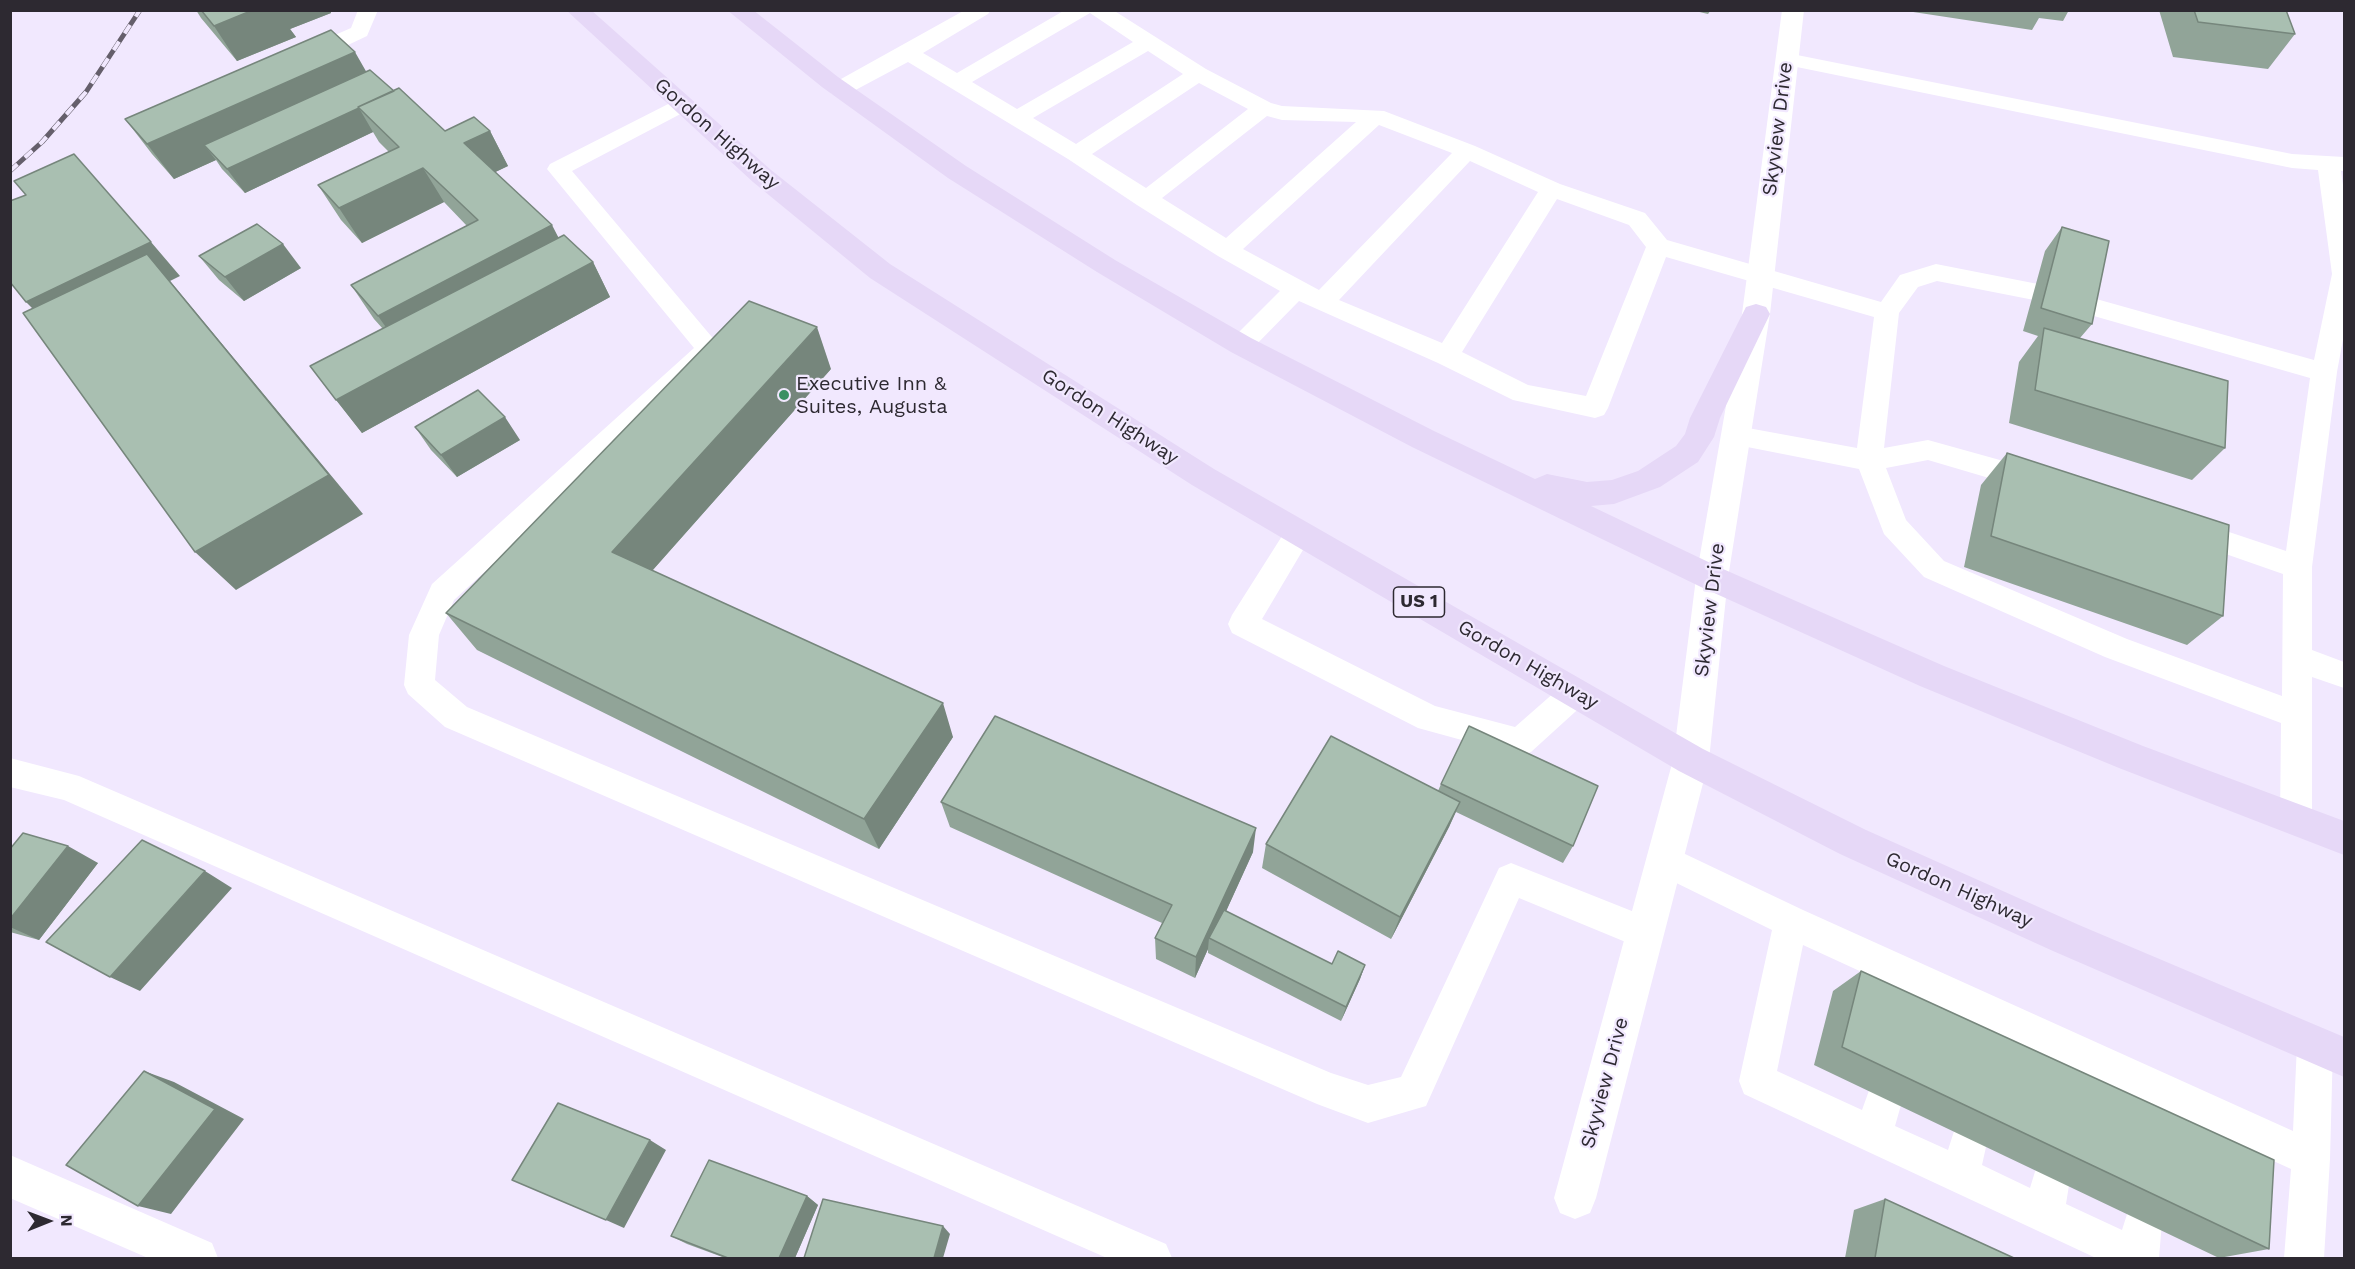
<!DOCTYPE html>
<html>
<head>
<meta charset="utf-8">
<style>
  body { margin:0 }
  #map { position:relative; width:2355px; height:1269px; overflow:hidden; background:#f1e8fe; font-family:"Work Sans",sans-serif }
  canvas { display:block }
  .frame { position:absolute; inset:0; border:12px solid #2d2931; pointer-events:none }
  .north { position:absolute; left:18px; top:1191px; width:60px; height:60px; -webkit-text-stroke:4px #f1e8fe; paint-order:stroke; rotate:89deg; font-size:16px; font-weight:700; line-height:24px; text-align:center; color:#2d2931 }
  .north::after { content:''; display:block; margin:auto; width:21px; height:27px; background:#2d2931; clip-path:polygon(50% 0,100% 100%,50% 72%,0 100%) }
</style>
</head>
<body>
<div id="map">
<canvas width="2355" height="1269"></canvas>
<div class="frame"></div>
<div class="north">N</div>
</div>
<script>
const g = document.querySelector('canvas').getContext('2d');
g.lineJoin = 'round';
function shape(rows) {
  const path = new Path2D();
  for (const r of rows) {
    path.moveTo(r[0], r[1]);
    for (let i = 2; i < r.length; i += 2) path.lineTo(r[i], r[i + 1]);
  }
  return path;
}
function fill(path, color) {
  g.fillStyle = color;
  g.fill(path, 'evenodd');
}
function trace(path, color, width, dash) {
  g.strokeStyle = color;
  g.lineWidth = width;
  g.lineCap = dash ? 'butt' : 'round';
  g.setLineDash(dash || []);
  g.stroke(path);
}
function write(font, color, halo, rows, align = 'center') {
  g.font = font + ' "Work Sans",sans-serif';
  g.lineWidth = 4.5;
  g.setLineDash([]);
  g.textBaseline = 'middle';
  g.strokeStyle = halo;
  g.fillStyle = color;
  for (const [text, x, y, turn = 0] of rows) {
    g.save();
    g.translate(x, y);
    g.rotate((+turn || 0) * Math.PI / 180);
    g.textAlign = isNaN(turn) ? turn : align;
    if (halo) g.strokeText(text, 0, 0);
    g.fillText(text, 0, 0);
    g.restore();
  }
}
fill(shape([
  [358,10,378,10,367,36,312,62,304,63,296,62,293,57,296,52,351,28,358,10],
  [965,10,991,10,988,14,923,53,957,73,1065,10,1113,10,1206,69,1271,103,1282,106,1384,111,1475,146,1560,184,1645,213,1667,240,1881,302,1900,275,1936,264,2043,285,2046,291,2043,297,2034,300,1937,281,1918,287,1899,313,1884,448,1928,440,2043,472,2047,480,2043,488,2033,491,1928,460,1886,468,1906,520,1944,561,2127,639,2282,696,2283,574,2180,538,2176,530,2180,522,2190,519,2286,551,2310,378,2073,310,2070,304,2073,298,2082,295,2314,360,2332,274,2318,170,2292,168,1787,65,1779,64,1776,59,1779,54,1787,53,2292,154,2344,157,2344,171,2341,171,2344,192,2344,334,2337,372,2312,567,2312,650,2344,662,2344,688,2312,677,2312,820,2308,831,2296,835,2284,831,2280,820,2281,723,2105,657,1924,577,1884,534,1859,469,1727,443,1724,436,1727,429,1737,426,1857,448,1874,317,1666,257,1608,408,1604,415,1595,418,1513,400,1438,363,1299,301,1250,351,1241,354,1232,351,1228,345,1232,339,1280,291,1218,256,1137,205,1068,159,908,62,848,94,840,96,832,94,829,89,832,84,965,10],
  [1090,13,1133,42,1017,109,972,82,1090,13],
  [1148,51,1183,74,1076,144,1033,118,1148,51],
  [1199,83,1248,109,1146,188,1092,154,1199,83],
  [1267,116,1282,120,1356,122,1226,238,1162,198,1267,116],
  [1379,125,1452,153,1319,290,1243,249,1379,125],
  [1470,161,1538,192,1442,343,1339,300,1470,161],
  [1557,199,1629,225,1646,247,1586,396,1528,385,1462,352,1557,199],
  [682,97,690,99,693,104,690,109,572,171,722,349,718,356,454,600,439,635,435,680,467,707,1331,1073,1368,1085,1401,1077,1499,868,1511,863,1657,921,1662,933,1657,945,1645,950,1519,898,1426,1106,1368,1123,1317,1104,445,727,408,694,404,685,409,635,432,584,694,348,547,169,550,164,682,97],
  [1299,522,1309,525,1313,533,1262,619,1435,706,1515,727,1564,684,1575,680,1586,684,1590,693,1586,702,1531,752,1520,756,1418,728,1232,633,1228,624,1232,615,1289,525,1299,522],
  [10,758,79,776,1166,1244,1172,1258,1107,1258,64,800,10,787,10,758],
  [1664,844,1803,910,2293,1131,2297,1045,2302,1032,2315,1027,2328,1032,2333,1045,2330,1159,2324,1258,2284,1258,2291,1169,1803,945,1777,1071,1862,1110,1871,1085,1884,1079,1897,1085,1903,1098,1895,1126,1948,1150,1956,1125,1969,1119,1982,1125,1988,1138,1982,1165,2030,1188,2037,1165,2051,1160,2065,1165,2070,1179,2066,1204,2122,1230,2129,1208,2143,1203,2157,1208,2162,1222,2159,1258,2096,1258,1744,1094,1739,1081,1772,930,1652,871,1647,860,1652,849,1664,844]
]), '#fff');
fill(shape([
  [1782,10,1804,10,1770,314,1728,578,1709,760,1596,1198,1590,1213,1575,1219,1560,1213,1554,1198,1673,760,1696,578,1742,314,1782,10],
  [10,1155,212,1243,218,1258,148,1258,10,1198,10,1155]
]), '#fff');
fill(shape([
  [566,10,591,10,771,170,890,264,1214,469,1703,749,1866,830,2079,925,2344,1037,2344,1077,2053,951,1840,854,1679,771,1192,485,870,278,753,182,566,10],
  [727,10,753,10,838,77,966,166,1115,260,1251,338,1434,431,1535,479,1547,474,1587,482,1612,480,1638,471,1676,446,1685,434,1690,418,1746,307,1756,304,1766,307,1770,314,1720,418,1714,437,1698,462,1660,487,1614,504,1591,506,1723,569,1944,666,2143,746,2344,821,2344,855,2119,768,1920,686,1701,587,1412,447,1231,352,1097,272,948,178,822,87,727,10]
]), '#e6d8f7');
const rail = shape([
  [10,171,42,142,86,92,140,10]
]);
trace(rail, '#655f6b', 5);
trace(rail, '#f1e8fe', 4, [10]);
fill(shape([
  [196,10,330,10,331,13,290,29,296,37,237,61,201,18],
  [1691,10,1711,10,1708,14],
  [1900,10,2069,10,2063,21,2039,18,2032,30],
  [2159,10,2286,10,2295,34,2268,69,2173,57],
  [366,72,394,91,445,131,490,131,508,166,495,172,558,237,593,262,610,297,362,433,310,366,383,329,374,319,351,285,467,226,444,202,362,243,341,220,318,185,389,152,379,142,373,132,245,193,222,169,216,160,174,179,152,154,125,119],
  [2062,227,2092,324,2080,338,2225,448,2192,480,2009,423,2019,362,2038,336,2023,331,2045,251],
  [199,256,301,268,244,301,219,280],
  [831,369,652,571,953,737,879,849,477,650,446,613],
  [415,427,520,440,457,477,431,450],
  [2007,453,2223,616,2187,645,1964,567,1981,485],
  [1441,784,1573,846,1563,863,1456,812,1449,827,1391,939,1262,868,1266,844,1438,791],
  [941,802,1253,852,1226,911,1332,964,1365,965,1360,979,1341,1021,1208,953,1208,949,1195,978,1156,959,1155,938,1162,923,950,827],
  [10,849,98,863,39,940,10,932],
  [1861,971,2269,1249,2219,1258,1814,1065,1833,991],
  [807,1196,818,1205,795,1258,725,1258,687,1244,671,1236],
  [1885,1199,2014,1258,1845,1258,1854,1210]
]), '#91a498');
fill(shape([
  [253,10,330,10,331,13,290,29,296,37,237,61,214,26],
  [355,52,375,87,204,145,216,160,174,179,147,144],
  [359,108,373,132,245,193,227,169],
  [490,131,508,166,483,178,464,143],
  [423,168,444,202,362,243,339,208],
  [552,225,570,260,402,350,378,316],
  [151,242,180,276,170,281,363,514,236,590,195,552,60,336,26,302],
  [283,244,301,268,244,301,225,277],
  [593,262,610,297,362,433,336,400],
  [817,327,831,369,635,590,612,552],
  [505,417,520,440,457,477,441,455],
  [943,703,953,737,879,849,864,819],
  [1460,802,1449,827,1391,939,1400,917],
  [1256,828,1253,852,1213,940,1209,938,1208,949,1195,978,1196,957],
  [68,846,98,863,39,940,10,927,10,919],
  [205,871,232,888,140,991,110,977],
  [1365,965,1360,979,1341,1021,1346,1007],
  [144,1071,174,1082,244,1119,171,1214,138,1206],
  [650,1140,666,1150,624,1228,606,1220],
  [807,1196,818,1205,795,1258,779,1258],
  [943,1226,950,1234,943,1258,934,1258]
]), '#76867c');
const building = shape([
  [201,10,253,10,214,26,201,10],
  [2194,10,2286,10,2295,34,2198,22,2194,10],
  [331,30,355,52,147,144,125,119,331,30],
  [370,70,394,91,358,107,359,108,227,169,204,145,370,70],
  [399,88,445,131,474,117,490,131,464,143,552,225,378,316,351,285,478,220,423,168,339,208,318,185,399,147,358,107,399,88],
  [74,154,151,242,26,302,10,282,10,201,26,195,14,181,74,154],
  [257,224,283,244,225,277,199,256,257,224],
  [2062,227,2109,241,2092,324,2041,308,2062,227],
  [564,235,593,262,336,400,310,366,564,235],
  [147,254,329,475,195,552,23,313,147,254],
  [749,301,817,327,612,552,943,703,864,819,446,613,749,301],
  [2044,328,2228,381,2225,448,2035,390,2044,328],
  [478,390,505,417,441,455,415,427,478,390],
  [2007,453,2229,525,2223,616,1991,536,2007,453],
  [995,716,1256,828,1196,957,1155,938,1172,905,941,802,995,716],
  [1469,726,1598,786,1573,846,1441,784,1469,726],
  [1331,736,1460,802,1400,917,1266,844,1331,736],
  [23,833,68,846,10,919,10,849,23,833],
  [142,840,205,871,110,977,46,942,142,840],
  [1224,910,1332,964,1338,951,1365,965,1346,1007,1209,938,1224,910],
  [1861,971,2274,1160,2269,1249,1842,1047,1861,971],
  [144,1071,215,1109,138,1206,66,1165,144,1071],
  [558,1103,650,1140,606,1220,512,1180,558,1103],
  [709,1160,807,1196,779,1258,728,1258,671,1236,709,1160],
  [823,1199,943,1226,934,1258,804,1258,823,1199],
  [1885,1199,2014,1258,1875,1258,1885,1199]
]);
fill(building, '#a9bfb1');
trace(building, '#76867c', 1.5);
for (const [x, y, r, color] of [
  [784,395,6,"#3a9063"]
]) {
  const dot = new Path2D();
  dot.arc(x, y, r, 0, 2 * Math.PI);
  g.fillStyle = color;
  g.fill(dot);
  trace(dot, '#f1e8fe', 2);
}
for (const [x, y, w] of [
  [1419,602,51]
]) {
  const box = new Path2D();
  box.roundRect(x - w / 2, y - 15, w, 30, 4.5);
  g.fillStyle = '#f1e8fe';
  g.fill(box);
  trace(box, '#2d2931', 1.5);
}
write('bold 18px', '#2d2931', null, [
  ["US 1",1419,602]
]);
write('20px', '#2d2931', '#f1e8fe', [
  ["Skyview Drive",1778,129,-83],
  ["Gordon Highway",717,134,41],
  ["Gordon Highway",1110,417,33],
  ["Skyview Drive",1710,610,-83],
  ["Gordon Highway",1528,665,30],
  ["Gordon Highway",1959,890,24],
  ["Skyview Drive",1605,1083,-75]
]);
write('20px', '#2d2931', '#f1e8fe', [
  ["Executive Inn &",796,384],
  ["Suites, Augusta",796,407]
], 'left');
</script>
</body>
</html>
